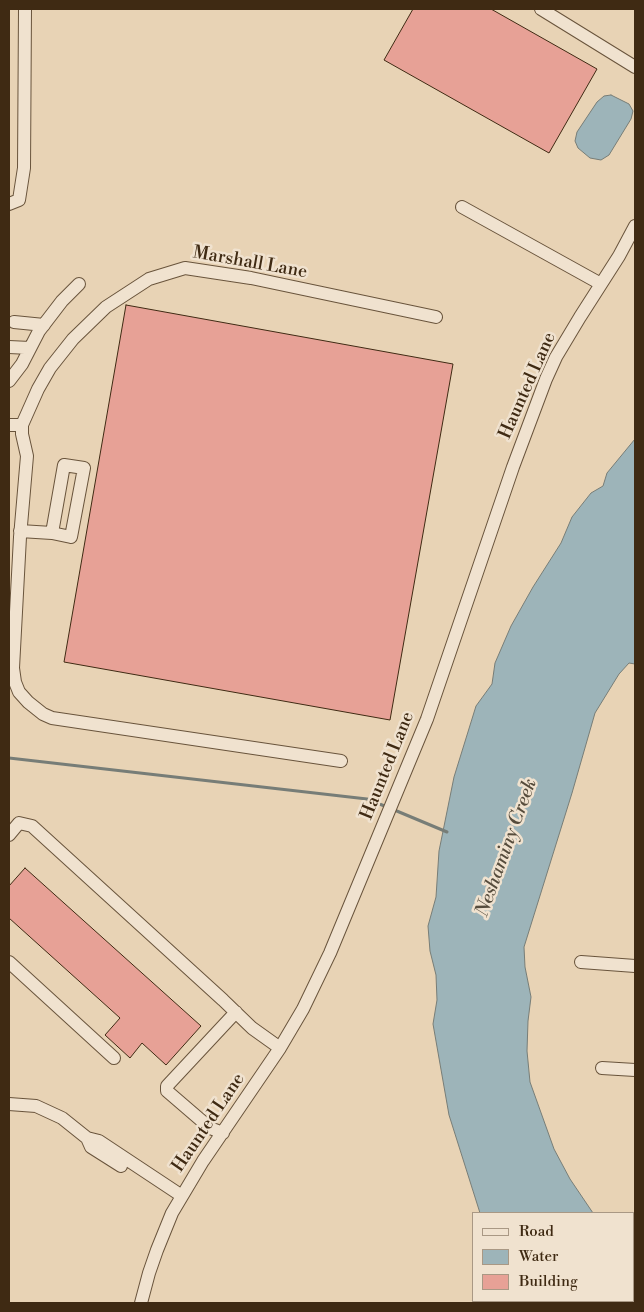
<!DOCTYPE html>
<html>
<head>
<meta charset="utf-8">
<style>
  body { margin:0 }
  #map { position:relative; width:644px; height:1312px; overflow:hidden; background:#e8d3b5; font-family:"Libre Bodoni",serif }
  canvas { display:block }
  .frame { position:absolute; inset:0; border:10px solid #3f2a13; pointer-events:none }
  .legend { position:absolute; left:472px; top:1212px; width:162px; height:90px; box-sizing:border-box; background:#f0e2cf; border:1px solid #a99884; margin:0; padding:6px 9px; list-style:none; font-size:15px; color:#3f2a13 }
  .legend li { display:flex; align-items:center; gap:10px; height:25px }
  .legend b { width:25px; border:1px solid #a99884 }
</style>
</head>
<body>
<div id="map">
<canvas width="644" height="1312"></canvas>
<div class="frame"></div>
<ul class="legend">
<li><b style="height:6px;background:#f0e2cf"></b>Road</li>
<li><b style="height:14px;background:#9db4b9"></b>Water</li>
<li><b style="height:14px;background:#e7a196"></b>Building</li>
</ul>
</div>
<script>
const g = document.querySelector('canvas').getContext('2d');
g.lineJoin = 'round';
function fill(path, color) {
  g.fillStyle = color;
  g.fill(path, 'evenodd');
}
function shape(rows) {
  const path = new Path2D();
  for (const r of rows) {
    path.moveTo(r[0], r[1]);
    for (let i = 2; i < r.length; i += 2) path.lineTo(r[i], r[i + 1]);
  }
  return path;
}
function trace(path, color, width, dash) {
  g.strokeStyle = color;
  g.lineWidth = width;
  g.lineCap = dash ? 'butt' : 'round';
  g.setLineDash(dash || []);
  g.stroke(path);
}
function write(font, color, halo, rows, align = 'center') {
  g.font = font + ' "Libre Bodoni",serif';
  g.lineWidth = 5;
  g.setLineDash([]);
  g.textBaseline = 'middle';
  g.strokeStyle = halo;
  g.fillStyle = color;
  for (const [text, x, y, turn = 0] of rows) {
    g.save();
    g.translate(x, y);
    g.rotate((+turn || 0) * Math.PI / 180);
    g.textAlign = isNaN(turn) ? turn : align;
    if (halo) g.strokeText(text, 0, 0);
    g.fillText(text, 0, 0);
    g.restore();
  }
}
const water = shape([
  [611,95,629,104,633,111,631,119,609,155,601,160,590,158,578,148,575,141,577,132,597,102,604,96,611,95],
  [635,439,635,664,629,663,619,674,595,713,572,793,524,947,525,967,531,997,528,1021,527,1051,530,1082,554,1149,570,1179,593,1213,480,1213,449,1115,433,1024,437,1000,436,975,430,951,428,926,436,897,439,851,454,777,476,706,492,684,495,663,511,626,533,587,561,543,572,517,591,493,603,486,607,473,635,439],
  [633,1266,635,1269,635,1303,525,1303,523,1301,633,1301,633,1266]
]);
fill(water, '#9db4b9');
trace(water, '#777d77', 1);
trace(shape([
  [9,758,367,799,387,807],
  [392,809,447,832]
]), '#777d77', 3);
const building = shape([
  [413,9,491,9,597,69,549,153,384,60,413,9],
  [126,305,453,364,390,720,64,662,126,305],
  [25,868,201,1026,166,1065,142,1043,130,1058,105,1035,120,1018,9,918,9,886,25,868]
]);
fill(building, '#e7a196');
trace(building, '#3f2a13', 1);
const minor = shape([
  [541,9,635,67],
  [9,204,19,200,24,168,25,9],
  [462,207,601,284],
  [14,322,44,325],
  [9,347,30,348],
  [9,381,22,364,39,331,62,301,79,284],
  [9,425,22,425],
  [20,531,52,533,64,465,84,468,71,537,52,533],
  [341,761,52,718,43,714,28,702,19,692,15,682,13,668,20,537,27,456,22,434,22,425,38,389,50,368,73,339,106,307,149,279,185,268,251,278,436,317],
  [9,835,19,823,32,826,223,1000,252,1028,280,1048],
  [9,962,114,1058],
  [581,962,635,966],
  [602,1068,635,1070],
  [9,1104,36,1106,62,1118,87,1138,99,1141,182,1196],
  [223,1133,210,1128,167,1091,167,1086,236,1012],
  [87,1138,91,1147,121,1166],
  [141,1303,149,1273,157,1250,172,1213,203,1161,280,1048,303,1009,330,953,427,719,513,467,546,379,556,357,580,317,619,256,635,226]
]);
trace(minor, '#69543c', 14);
trace(minor, '#f0e2cf', 12);
write('18px', '#3f2a13', '#f0e2cf', [
  ["Marshall Lane",250,263,10],
  ["Haunted Lane",528,386,-66],
  ["Haunted Lane",388,766,-68],
  ["Haunted Lane",209,1123,-56]
]);
write('italic 19px', '#564c3c', '#f0e2cf', [
  ["Neshaminy Creek",507,848,-70]
]);
</script>
</body>
</html>
